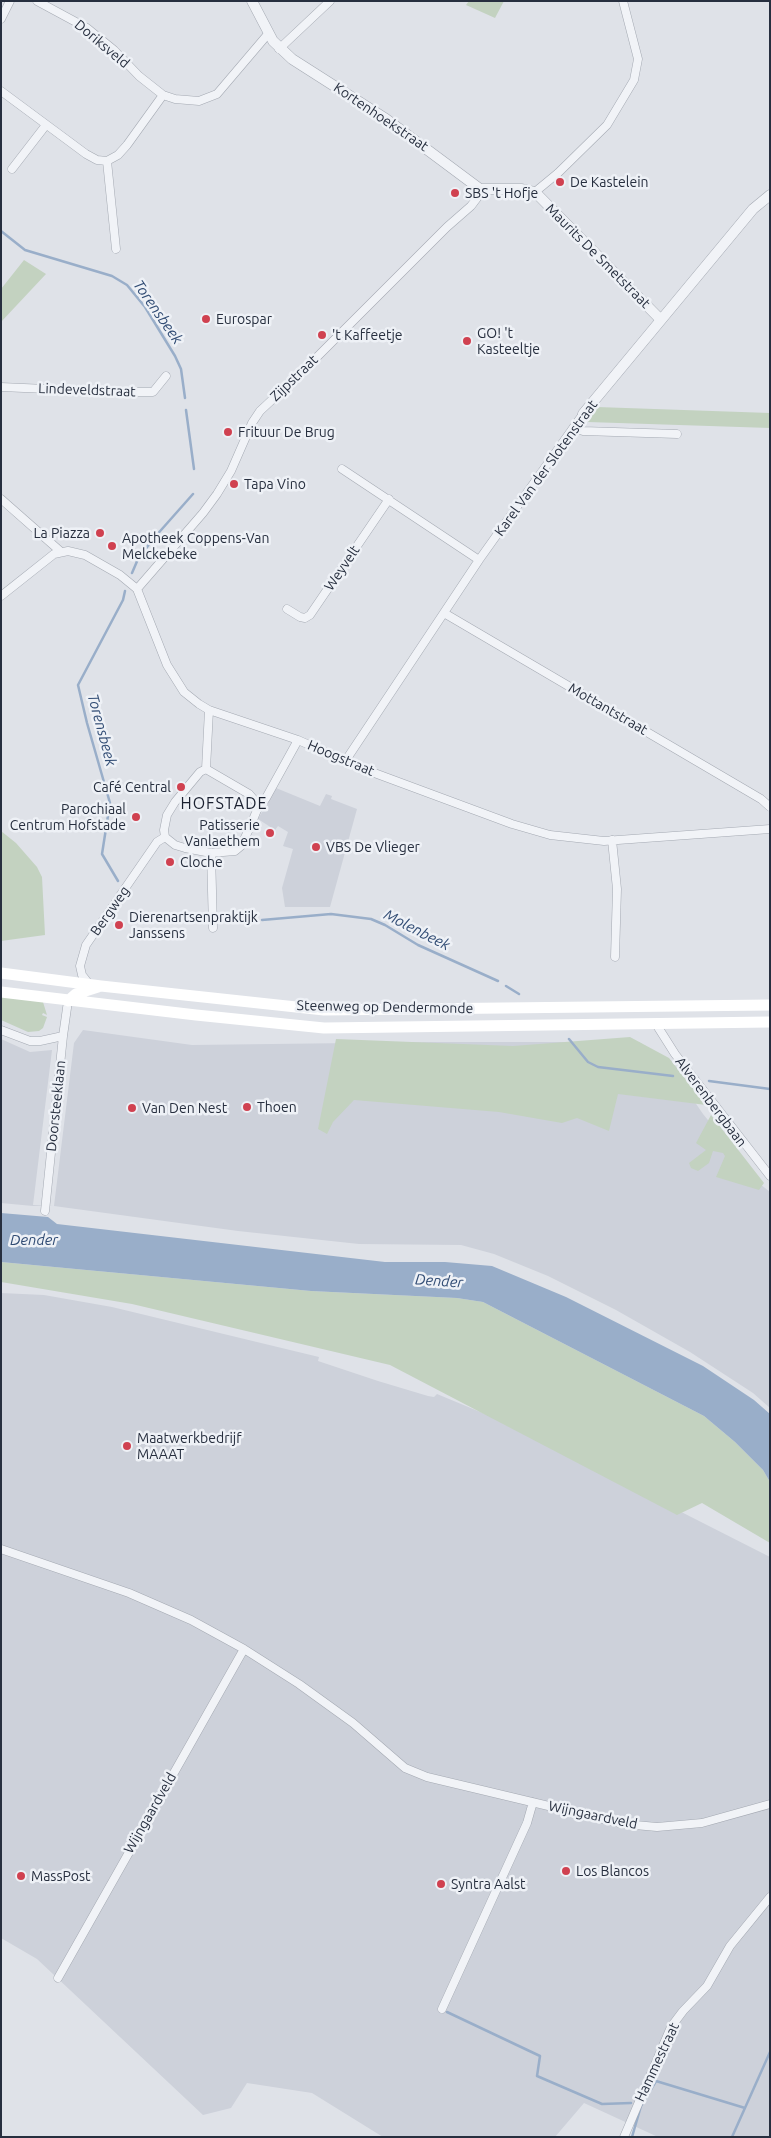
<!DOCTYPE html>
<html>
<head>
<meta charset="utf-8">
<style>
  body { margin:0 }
  #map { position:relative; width:771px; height:2138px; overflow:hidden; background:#dfe2e8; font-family:Ubuntu,sans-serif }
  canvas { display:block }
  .frame { position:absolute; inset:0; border:2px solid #272f3f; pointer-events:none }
</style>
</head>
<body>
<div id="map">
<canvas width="771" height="2138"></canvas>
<div class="frame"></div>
</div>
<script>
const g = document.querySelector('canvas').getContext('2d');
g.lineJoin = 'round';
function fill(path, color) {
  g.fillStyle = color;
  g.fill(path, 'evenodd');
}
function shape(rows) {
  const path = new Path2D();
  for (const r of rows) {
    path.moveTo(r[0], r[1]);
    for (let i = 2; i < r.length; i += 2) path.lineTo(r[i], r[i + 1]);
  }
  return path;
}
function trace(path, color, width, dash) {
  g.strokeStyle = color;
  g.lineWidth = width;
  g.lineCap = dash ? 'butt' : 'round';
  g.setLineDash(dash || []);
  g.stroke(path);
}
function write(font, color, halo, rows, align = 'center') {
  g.font = font + ' Ubuntu,sans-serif';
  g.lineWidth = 5;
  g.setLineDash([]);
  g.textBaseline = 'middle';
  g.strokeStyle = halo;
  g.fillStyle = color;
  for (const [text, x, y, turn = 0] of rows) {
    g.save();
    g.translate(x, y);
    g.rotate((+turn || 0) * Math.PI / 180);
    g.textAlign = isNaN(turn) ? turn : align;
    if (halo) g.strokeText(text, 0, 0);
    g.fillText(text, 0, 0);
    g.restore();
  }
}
fill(shape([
  [276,788,320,806,326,794,332,796,331,799,357,809,330,907,285,907,282,888,293,849,283,846,288,832,278,826,275,830,258,819],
  [83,1030,192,1045,432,1042,639,1042,664,1057,703,1114,760,1184,770,1192,770,1408,753,1393,690,1352,616,1310,548,1276,494,1254,461,1245,359,1244,238,1231,54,1206,33,1206,1,1203,1,1039,30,1052,52,1050,33,1205,54,1206,74,1043],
  [1,1293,44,1295,112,1307,319,1357,318,1361,378,1381,428,1396,434,1397,437,1394,502,1421,770,1557,770,2137,658,2137,584,2103,555,2137,383,2137,312,2093,247,2083,231,2108,203,2115,37,1959,1,1938]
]), '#cdd1da');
fill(shape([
  [469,1,504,1,495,18,466,5],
  [24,260,46,274,1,322,1,289],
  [597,407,770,413,770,428,588,422],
  [1,831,16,843,37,867,42,877,45,935,1,941],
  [1,996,43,1002,47,1015,43,1013,42,1015,47,1017,43,1028,39,1031,28,1032,1,1020],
  [630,1037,669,1058,706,1105,618,1094,609,1131,577,1118,562,1123,499,1112,354,1100,333,1122,327,1134,318,1129,336,1039,513,1046],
  [711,1115,764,1183,759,1190,716,1177,725,1156,723,1153,713,1151,709,1163,698,1171,691,1168,689,1163,706,1150,696,1143],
  [1,1262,311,1291,457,1298,483,1302,704,1416,735,1442,763,1470,770,1482,770,1543,702,1503,677,1515,390,1365,132,1304,1,1282]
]), '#c3d2c0');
fill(shape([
  [1,1213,48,1217,57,1224,385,1262,445,1262,492,1266,566,1297,703,1366,754,1400,770,1414,770,1482,763,1470,735,1442,704,1416,483,1302,457,1298,311,1291,1,1262]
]), '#99aec9');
trace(shape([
  [1,231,25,250,112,276,127,285,145,307,175,356,181,369,185,398],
  [186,410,194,469],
  [132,573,138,559,154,538,193,494],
  [118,881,102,854,110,803,87,723,78,685,123,600,125,591],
  [262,920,331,914,371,919,385,925,418,945,498,981],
  [506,986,519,994],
  [569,1039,588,1062,598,1067,673,1076],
  [709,1081,770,1089],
  [447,2012,540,2056,537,2076,602,2104,631,2103],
  [632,2137,641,2106,656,2081,745,2108],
  [732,2137,770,2052]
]), '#99aec9', 2.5);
const minor = shape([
  [37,1,87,28,114,50,139,76,163,95,175,99,199,101,217,94,268,34],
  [1,19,10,1],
  [279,49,330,1],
  [1,91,86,154,97,160,107,161,118,155,127,145,163,95],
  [107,161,116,249],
  [12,169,46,125],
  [535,192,558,173,607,125,634,80,638,59,623,1],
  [1,387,115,392,153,392,166,376],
  [573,428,583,431,677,434],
  [342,469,479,560],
  [1,499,60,551],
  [137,589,203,513,217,494,231,471,252,423,260,411,303,371,447,227,471,206,477,198,480,189],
  [1,596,54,554,68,551,85,555,120,575,137,589,167,665,184,692,199,704,209,710,298,740,369,771,512,824,550,835,604,841,770,829],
  [287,609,300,617,305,618,310,615,389,499],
  [444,613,761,799,770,807],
  [346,760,479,560,583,414],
  [206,769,249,794,256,802,257,810,250,827,241,846,235,851,211,853,185,848,175,845,165,837,164,830,167,815,175,802,200,772,206,769,209,710],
  [257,810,266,798,298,740],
  [612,840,617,889,615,957],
  [211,853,213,928],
  [89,984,82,975,80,966,86,945,157,842,165,837],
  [656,1024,675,1054,770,1176],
  [1,1030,30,1041,40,1041,63,1036],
  [45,1211,63,1036,68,1001],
  [1,1549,129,1593,191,1620,244,1649,299,1684,353,1723,405,1768,427,1777,624,1824,657,1827,702,1823,770,1804],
  [58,1978,244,1649],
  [442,2009,527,1823,533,1802],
  [624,2137,671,2027,683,2011,707,1986,730,1946,770,1897]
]);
const tertiary = shape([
  [252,1,273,41,292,59,386,119,480,189,522,189,535,192,661,320],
  [583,414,753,209,770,195]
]);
trace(minor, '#a4a9b2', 9);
trace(tertiary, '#a4a9b2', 11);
trace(minor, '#f1f3f7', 8);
trace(tertiary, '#f1f3f7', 10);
trace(shape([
  [1,973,101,986,324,1010,770,1005],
  [1,992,196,1015,324,1028,770,1022],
  [68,1001,76,994,98,987]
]), '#fff', 11);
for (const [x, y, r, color] of [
  [560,182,5,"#d04150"],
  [455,193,5,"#d04150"],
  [206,319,5,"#d04150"],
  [322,335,5,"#d04150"],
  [467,341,5,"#d04150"],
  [228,432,5,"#d04150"],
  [234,484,5,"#d04150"],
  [100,533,5,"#d04150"],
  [112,546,5,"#d04150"],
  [181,787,5,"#d04150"],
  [136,817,5,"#d04150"],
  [270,833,5,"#d04150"],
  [316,847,5,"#d04150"],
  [170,862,5,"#d04150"],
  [119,925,5,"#d04150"],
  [247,1107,5,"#d04150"],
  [132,1108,5,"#d04150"],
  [127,1446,5,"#d04150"],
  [566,1871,5,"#d04150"],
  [21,1876,5,"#d04150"],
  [441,1884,5,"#d04150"]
]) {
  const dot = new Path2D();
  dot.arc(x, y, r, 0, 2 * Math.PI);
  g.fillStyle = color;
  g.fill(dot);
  trace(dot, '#eef1f6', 2);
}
write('14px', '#272f3f', '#eef1f6', [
  ["Doriksveld",102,44,40],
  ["Kortenhoekstraat",381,117,34],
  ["Maurits De Smetstraat",598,256,45],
  ["Zijpstraat",294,378,-44],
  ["Lindeveldstraat",87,390,2],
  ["Karel Van der Slotenstraat",546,468,-54],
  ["Weyvelt",342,568,-56],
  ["Mottantstraat",608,709,30],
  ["Hoogstraat",341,758,23],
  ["Bergweg",110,911,-55],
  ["Steenweg op Dendermonde",385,1007,1],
  ["Alverenbergbaan",711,1102,53],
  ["Doorsteeklaan",56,1106,-84],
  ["Wijngaardveld",150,1813,-60],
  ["Wijngaardveld",593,1815,12],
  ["Hammestraat",657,2062,-65]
]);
write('14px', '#272f3f', '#eef1f6', [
  ["De Kastelein",570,182],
  ["SBS 't Hofje",465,193],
  ["Eurospar",216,319],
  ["GO! 't",477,333],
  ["Kasteeltje",477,349],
  ["'t Kaffeetje",332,335],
  ["Frituur De Brug",238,432],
  ["Tapa Vino",244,484],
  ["La Piazza",90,533,"right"],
  ["Apotheek Coppens-Van",122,538],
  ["Melckebeke",122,554],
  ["Café Central",171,787,"right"],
  ["Parochiaal",126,809,"right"],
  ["Centrum Hofstade",126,825,"right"],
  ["Patisserie",260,825,"right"],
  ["Vanlaethem",260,841,"right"],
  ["VBS De Vlieger",326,847],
  ["Cloche",180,862],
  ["Dierenartsenpraktijk",129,917],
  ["Janssens",129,933],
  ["Thoen",257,1107],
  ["Van Den Nest",142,1108],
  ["Maatwerkbedrijf",137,1438],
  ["MAAAT",137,1454],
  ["Los Blancos",576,1871],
  ["MassPost",31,1876],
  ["Syntra Aalst",451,1884]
], 'left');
write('italic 15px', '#314c74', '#eef1f6', [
  ["Torensbeek",158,312,55],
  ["Torensbeek",102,730,75],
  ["Molenbeek",417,930,27],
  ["Dender",34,1240],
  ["Dender",439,1281,4]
]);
g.letterSpacing = '1px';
write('16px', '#1a2030', '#eef1f6', [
  ["HOFSTADE",224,804]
]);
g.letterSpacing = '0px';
</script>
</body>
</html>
